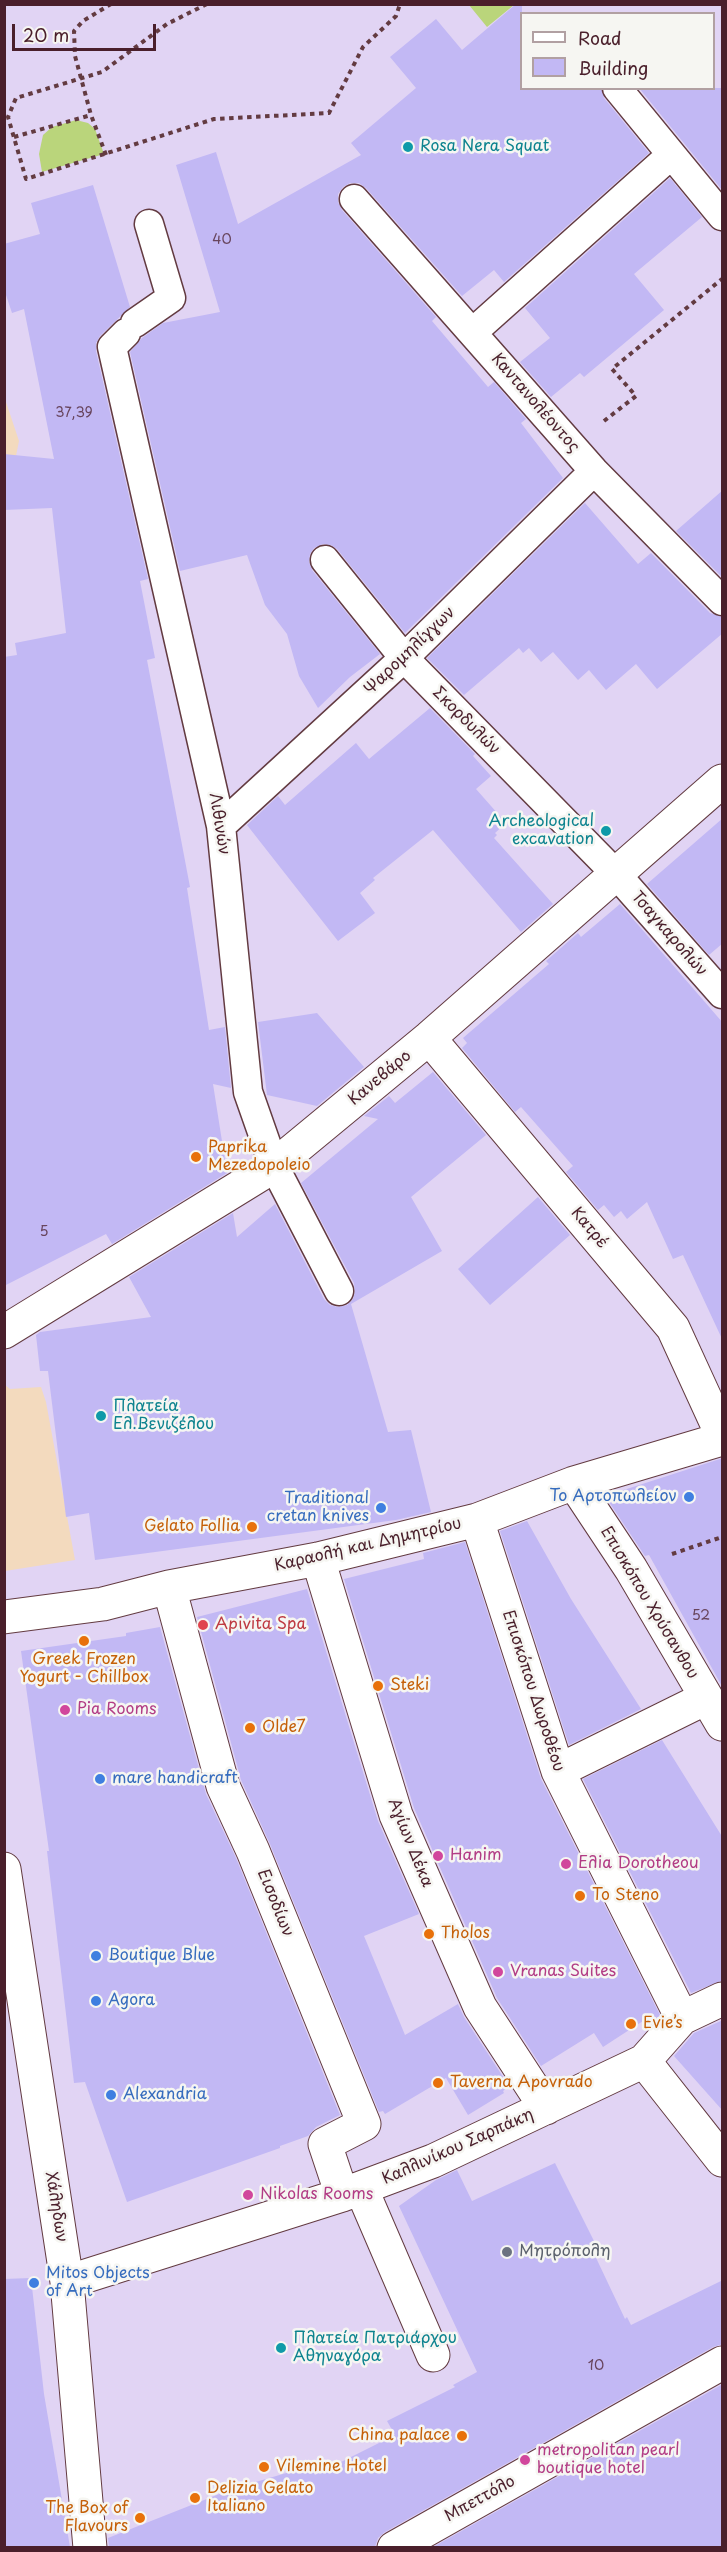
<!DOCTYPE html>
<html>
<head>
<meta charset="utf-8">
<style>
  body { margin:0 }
  #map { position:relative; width:727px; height:2552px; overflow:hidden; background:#f3dabe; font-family:"Playpen Sans",sans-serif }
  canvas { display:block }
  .frame { position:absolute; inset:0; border:6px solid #4a1f2b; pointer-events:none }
  .legend { position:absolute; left:520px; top:12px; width:195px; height:78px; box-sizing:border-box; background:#f6f6f2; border:2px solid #b1a0a2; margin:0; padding:8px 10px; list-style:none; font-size:18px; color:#4a1f2b }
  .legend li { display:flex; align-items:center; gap:12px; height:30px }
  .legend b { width:30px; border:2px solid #b1a0a2 }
  .scale { position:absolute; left:12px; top:24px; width:144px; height:27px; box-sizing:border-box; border:3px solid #4a1f2b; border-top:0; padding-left:8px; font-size:18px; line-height:21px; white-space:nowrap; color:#4a1f2b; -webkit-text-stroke:4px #f6f6f2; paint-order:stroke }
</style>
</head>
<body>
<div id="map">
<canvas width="727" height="2552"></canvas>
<div class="frame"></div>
<ul class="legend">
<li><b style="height:8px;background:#fff"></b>Road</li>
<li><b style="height:16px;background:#c2b8f4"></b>Building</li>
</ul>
<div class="scale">20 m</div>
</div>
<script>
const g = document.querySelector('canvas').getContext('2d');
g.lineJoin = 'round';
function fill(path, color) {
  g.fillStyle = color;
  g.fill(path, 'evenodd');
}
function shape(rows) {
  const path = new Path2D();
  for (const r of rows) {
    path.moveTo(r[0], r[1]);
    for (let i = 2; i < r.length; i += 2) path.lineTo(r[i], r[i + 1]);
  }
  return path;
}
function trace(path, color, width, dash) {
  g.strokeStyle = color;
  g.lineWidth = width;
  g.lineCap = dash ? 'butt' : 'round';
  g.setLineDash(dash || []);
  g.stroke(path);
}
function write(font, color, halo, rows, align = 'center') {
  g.font = font + ' "Playpen Sans",sans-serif';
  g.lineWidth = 5;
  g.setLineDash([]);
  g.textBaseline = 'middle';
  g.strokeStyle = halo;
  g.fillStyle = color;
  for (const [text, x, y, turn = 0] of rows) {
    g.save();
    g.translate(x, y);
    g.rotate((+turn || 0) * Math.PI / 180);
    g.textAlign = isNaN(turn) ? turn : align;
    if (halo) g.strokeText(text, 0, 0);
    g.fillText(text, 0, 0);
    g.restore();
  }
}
fill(shape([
  [5,5,722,5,722,2547,5,2547,5,1571,75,1560,46,1402,41,1387,10,1389,5,1385,4,515,19,441,5,399],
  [522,14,714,14,714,88,522,88]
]), '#e1d4f4');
fill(shape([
  [469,5,514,5,487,27],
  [76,120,88,123,95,129,104,154,42,172,39,154,43,135,52,127]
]), '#bad57b');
fill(shape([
  [516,4,522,4,522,88,601,88,604,98,649,153,504,282,494,270,462,296,366,188,359,183,350,183,343,187,338,194,338,202,342,210,436,317,432,321,488,387,494,382,526,419,521,423,563,478,405,633,337,549,331,545,323,544,314,548,310,554,309,562,312,570,380,654,350,677,318,708,299,676,287,634,265,605,247,555,180,571,130,352,142,338,163,323,220,312,176,165,216,152,238,224,361,155,351,143,416,88,390,57,436,19,462,50],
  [639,88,723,88,723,191],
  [670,178,702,217,634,274,664,310,584,377,580,373,551,397,520,362,550,338,525,308],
  [93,185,130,307,100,336,96,343,96,351,148,579,140,581,155,658,147,660,190,887,187,888,209,1030,225,1027,231,1088,213,1084,227,1173,112,1244,106,1234,4,1286,4,657,17,655,15,643,66,633,52,508,4,510,4,454,54,459,24,309,12,313,4,289,4,244,40,234,31,203],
  [723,490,723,578,676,531],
  [585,503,638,564,651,553,710,613,723,617,723,633,657,689,636,664,606,690,589,670,578,680,553,652,541,662,529,648,523,653,519,648,464,695,427,658],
  [430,708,475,754,473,756,491,776,476,789,506,823,495,833,497,835,494,838,553,904,521,932,433,830,373,878,375,880,360,893,375,913,338,941,247,825,278,796,285,805,356,743,369,759],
  [723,818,723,943,709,955,647,884],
  [620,904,723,1023,723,1341,683,1255,673,1259,647,1202,627,1219,621,1211,614,1217,604,1205,598,1210,566,1172,573,1166,521,1107,515,1112,462,1048,467,1043,463,1038,549,964,546,961,578,933,581,937],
  [317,1013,364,1067,317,1106,267,1095,258,1022],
  [433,1072,486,1135,411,1197,442,1251,351,1304,388,1432,411,1430,431,1512,396,1520,95,1560,89,1513,66,1517,48,1371,40,1371,36,1335,40,1332,151,1317,129,1277,233,1213,237,1237,275,1204,324,1299,330,1305,338,1307,347,1305,353,1299,355,1292,354,1283,301,1183,378,1119,364,1116,389,1096,395,1103],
  [538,1197,570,1235,490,1305,458,1269],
  [723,1458,723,1688,649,1555,645,1556,605,1496],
  [527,1521,571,1599,641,1709,569,1745,500,1531],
  [465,1542,541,1779,660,2015,649,2028,643,2021,603,2047,594,2033,541,2066,497,1998,414,1808,344,1579,424,1559,423,1553],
  [307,1589,378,1821,419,1914,364,1936,405,2035,458,2004,464,2017,509,2086,503,2091,504,2093,468,2115,446,2078,385,2114,383,2111,379,2112,270,1844,241,1780,197,1617],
  [160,1627,206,1794,236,1858,340,2115,316,2127,308,2136,280,2146,280,2148,127,2202,85,2082,74,2083,47,1851,49,1851,21,1651,126,1636,126,1633],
  [662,1740,723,1838,723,1980,691,1993,583,1779],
  [723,2020,723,2111,674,2056,694,2033],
  [555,2163,594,2241,589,2243,625,2319,627,2317,631,2325,723,2280,723,2344,713,2347,385,2532,378,2538,375,2547,109,2547,108,2538,232,2489,310,2466,315,2475,395,2435,387,2421,455,2387,453,2385,477,2372,399,2206,436,2180,457,2170,472,2201],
  [31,2278,44,2394,70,2547,4,2547,4,2279],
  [723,2384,723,2547,433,2547]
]), '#c2b8f4');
const lane = shape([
  [617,88,722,216],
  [354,199,594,471,722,601],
  [135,323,171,298,149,224],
  [473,332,671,155],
  [126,333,112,347,221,826,248,1092,274,1166,339,1291],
  [325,560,404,658,616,874,722,994],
  [221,826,404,658,594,471]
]);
const street = shape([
  [429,1038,673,1328,722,1435],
  [4,1332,274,1166,429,1038,722,781],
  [574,1483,631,1569,722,1724],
  [477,1520,558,1771,682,2018],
  [318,1559,396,1815,480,2007,546,2108],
  [169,1587,223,1786,253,1851,364,2124,325,2144,342,2195],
  [4,1617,103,1604,169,1587,318,1559,477,1520,574,1483,722,1439],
  [558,1771,706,1698],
  [4,1869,67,2282,90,2548],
  [644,2061,722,2160],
  [361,2188,433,2355],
  [67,2282,342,2195,433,2161,644,2061,682,2018,722,1999],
  [394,2548,722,2363]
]);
trace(lane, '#633b41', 31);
trace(street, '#633b41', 35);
trace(shape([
  [207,4,167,24,102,72,16,98,8,117,26,179,214,119,329,113,363,47,396,16,400,4],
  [14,137,91,115],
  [106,155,91,115,75,56,74,31,83,21,111,4],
  [604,421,636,396,612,369,722,279],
  [672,1554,722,1537]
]), '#633b41', 4, [4.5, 4.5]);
trace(lane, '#fff', 28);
trace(street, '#fff', 33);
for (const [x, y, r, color] of [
  [408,147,6,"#0f9aa8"],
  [606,831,6,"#0f9aa8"],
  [196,1157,6,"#e8710a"],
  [101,1416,6,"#0f9aa8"],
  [689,1497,6,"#3f7fe0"],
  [381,1508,6,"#3f7fe0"],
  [252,1527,6,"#e8710a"],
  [203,1625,6,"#e0444e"],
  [84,1641,6,"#e8710a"],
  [378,1686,6,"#e8710a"],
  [65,1710,6,"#d1479c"],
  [250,1728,6,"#e8710a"],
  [100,1779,6,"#3f7fe0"],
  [438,1856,6,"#d1479c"],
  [566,1864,6,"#d1479c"],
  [580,1896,6,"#e8710a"],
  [429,1934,6,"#e8710a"],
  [96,1956,6,"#3f7fe0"],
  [498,1972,6,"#d1479c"],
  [96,2001,6,"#3f7fe0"],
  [631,2024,6,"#e8710a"],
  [438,2083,6,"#e8710a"],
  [111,2095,6,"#3f7fe0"],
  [248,2195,6,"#d1479c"],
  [507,2252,6,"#6b7280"],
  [34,2283,6,"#3f7fe0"],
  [281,2348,6,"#0f9aa8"],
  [462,2436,6,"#e8710a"],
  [525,2460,6,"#d1479c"],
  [264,2467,6,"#e8710a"],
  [195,2498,6,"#e8710a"],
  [140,2518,6,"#e8710a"]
]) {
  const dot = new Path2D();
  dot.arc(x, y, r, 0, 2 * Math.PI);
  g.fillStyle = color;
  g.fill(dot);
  trace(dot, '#f6f6f2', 2);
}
write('14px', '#68455d', null, [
  ["40",222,240],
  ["37,39",74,413],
  ["5",44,1232],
  ["52",701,1616],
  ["10",596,2366]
]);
write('16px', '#0d838f', '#f6f6f2', [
  ["Rosa Nera Squat",420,147],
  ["Archeological",594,822,"right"],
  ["excavation",594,840,"right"],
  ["Πλατεία",113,1407],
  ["Ελ.Βενιζέλου",113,1425],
  ["Πλατεία Πατριάρχου",293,2339],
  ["Αθηναγόρα",293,2357]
], 'left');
write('16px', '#4a1f2b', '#f6f6f2', [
  ["Καντανολέοντος",535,403,49],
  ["Ψαρομηλίγγων",410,651,-44],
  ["Σκορδυλών",466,721,45],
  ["Λιθινών",219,824,81],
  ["Τσαγκαρολών",669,934,49],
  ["Κανεβάρο",380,1078,-40],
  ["Κατρέ",589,1228,50],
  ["Καραολή και Δημητρίου",368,1545,-13],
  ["Επισκόπου Χρύσανθου",649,1603,59],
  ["Επισκόπου Δωροθέου",533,1691,72],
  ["Αγίων Δέκα",410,1843,68],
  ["Εισοδίων",275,1903,68],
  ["Καλλινίκου Σαρπάκη",458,2147,-24],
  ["Χάληδων",56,2207,81],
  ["Μπεττόλο",480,2499,-29]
]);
write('16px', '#c56008', '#f6f6f2', [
  ["Paprika",208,1148],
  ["Mezedopoleio",208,1166],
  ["Gelato Follia",240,1527,"right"],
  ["Greek Frozen",84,1660,"center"],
  ["Yogurt - Chillbox",84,1678,"center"],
  ["Steki",390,1686],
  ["Olde7",262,1728],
  ["To Steno",592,1896],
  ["Tholos",441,1934],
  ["Evie’s",643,2024],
  ["Taverna Apovrado",450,2083],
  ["China palace",450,2436,"right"],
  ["Vilemine Hotel",276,2467],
  ["Delizia Gelato",207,2489],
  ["Italiano",207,2507],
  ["The Box of",128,2509,"right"],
  ["Flavours",128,2527,"right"]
], 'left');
write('16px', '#366cbe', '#f6f6f2', [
  ["Το Αρτοπωλείον",677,1497,"right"],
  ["Traditional",369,1499,"right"],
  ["cretan knives",369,1517,"right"],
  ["mare handicraft",112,1779],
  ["Boutique Blue",108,1956],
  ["Agora",108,2001],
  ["Alexandria",123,2095],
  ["Mitos Objects",46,2274],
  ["of Art",46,2292]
], 'left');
write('16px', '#be3a42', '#f6f6f2', [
  ["Apivita Spa",215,1625]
], 'left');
write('16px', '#b23c85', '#f6f6f2', [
  ["Pia Rooms",77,1710],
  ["Hanim",450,1856],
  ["Eλia Dorotheou",578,1864],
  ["Vranas Suites",510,1972],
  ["Nikolas Rooms",260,2195],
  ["metropolitan pearl",537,2451],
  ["boutique hotel",537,2469]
], 'left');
write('16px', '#5b616d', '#f6f6f2', [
  ["Μητρόπολη",519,2252]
], 'left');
</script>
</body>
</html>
